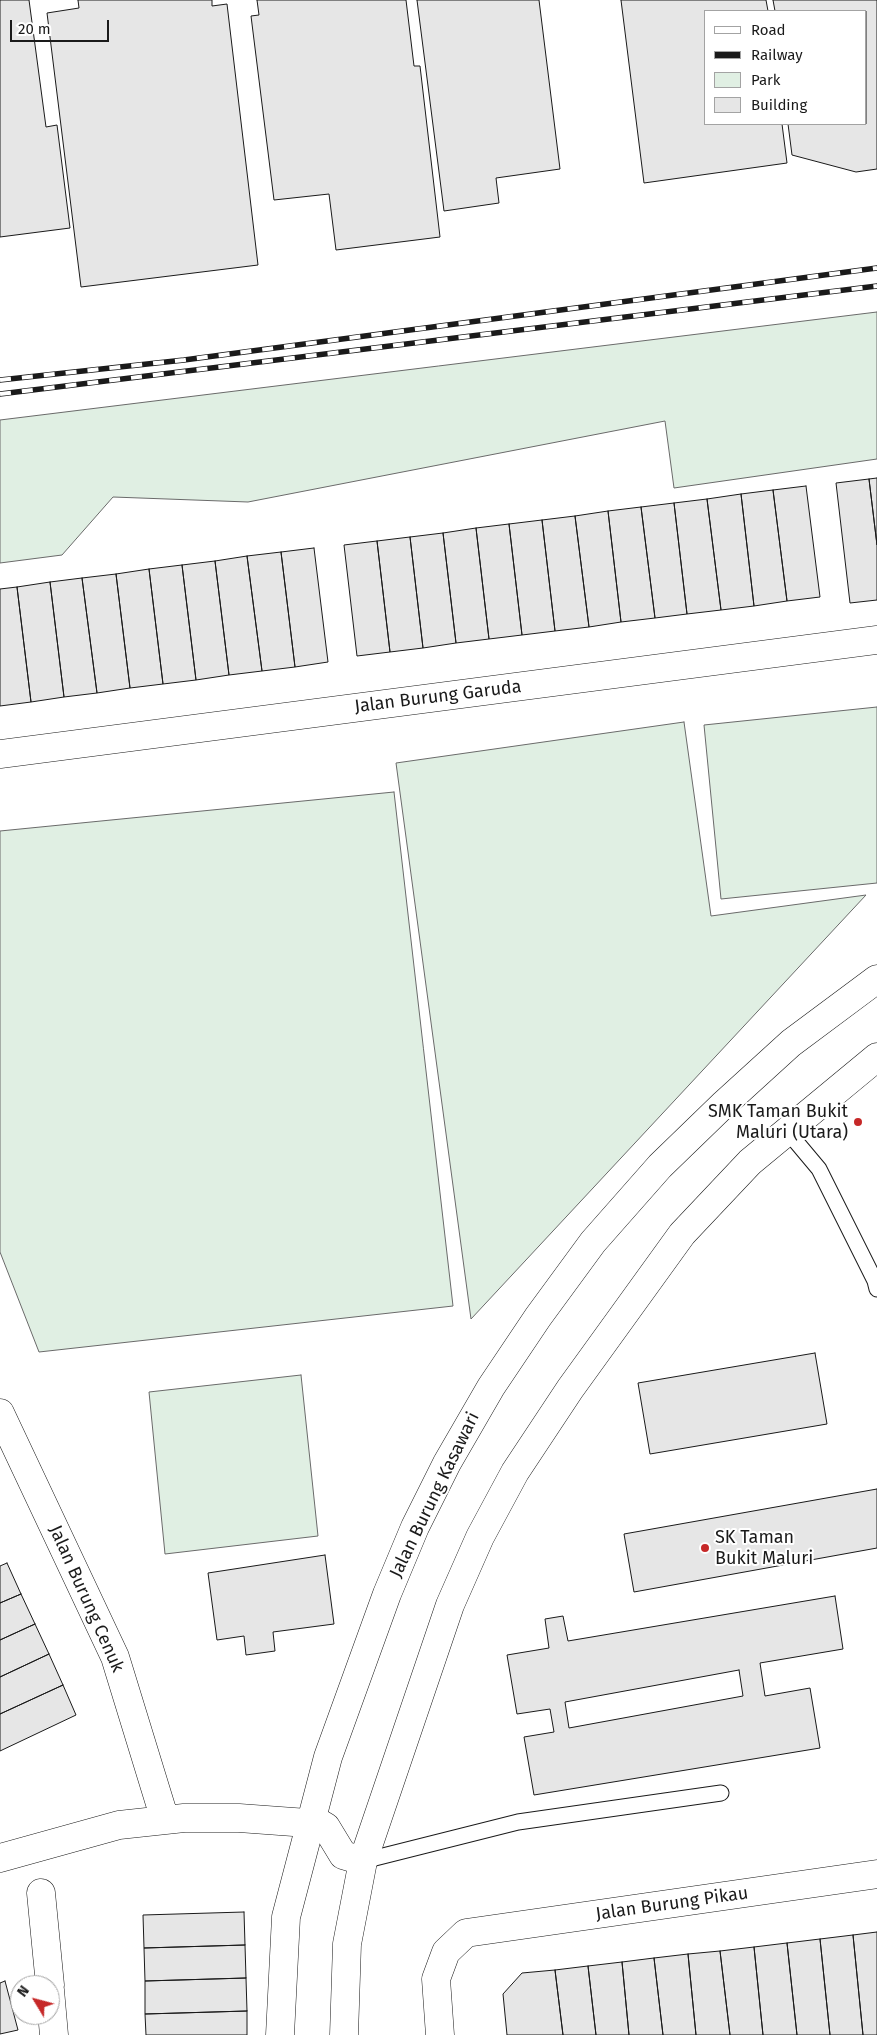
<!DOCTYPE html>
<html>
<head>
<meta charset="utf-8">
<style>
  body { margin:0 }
  #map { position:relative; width:877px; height:2035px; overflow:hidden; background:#fff; font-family:"Fira Sans",sans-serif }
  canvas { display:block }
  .legend { position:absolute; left:704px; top:10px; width:162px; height:115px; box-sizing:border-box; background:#fff; border:1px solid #a3a3a3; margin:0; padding:6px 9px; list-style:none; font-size:15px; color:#1a1a1a }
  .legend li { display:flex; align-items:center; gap:10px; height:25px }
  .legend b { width:25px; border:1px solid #a3a3a3 }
  .north { position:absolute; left:10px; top:1975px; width:50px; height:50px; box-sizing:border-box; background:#fff; border:1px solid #a3a3a3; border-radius:50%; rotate:307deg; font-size:14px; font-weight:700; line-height:20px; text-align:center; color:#1a1a1a }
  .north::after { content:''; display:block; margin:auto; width:18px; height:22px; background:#c62828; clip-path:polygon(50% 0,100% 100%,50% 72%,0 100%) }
  .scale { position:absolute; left:10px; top:20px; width:99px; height:22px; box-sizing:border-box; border:2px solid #1a1a1a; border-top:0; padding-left:6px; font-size:15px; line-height:18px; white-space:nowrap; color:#1a1a1a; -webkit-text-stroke:4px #fff; paint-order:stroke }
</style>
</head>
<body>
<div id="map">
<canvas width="877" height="2035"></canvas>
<ul class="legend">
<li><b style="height:6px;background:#fff"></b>Road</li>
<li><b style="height:6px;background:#1a1a1a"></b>Railway</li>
<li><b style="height:14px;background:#e0efe3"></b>Park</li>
<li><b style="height:14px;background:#e6e6e6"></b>Building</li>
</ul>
<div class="north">N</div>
<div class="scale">20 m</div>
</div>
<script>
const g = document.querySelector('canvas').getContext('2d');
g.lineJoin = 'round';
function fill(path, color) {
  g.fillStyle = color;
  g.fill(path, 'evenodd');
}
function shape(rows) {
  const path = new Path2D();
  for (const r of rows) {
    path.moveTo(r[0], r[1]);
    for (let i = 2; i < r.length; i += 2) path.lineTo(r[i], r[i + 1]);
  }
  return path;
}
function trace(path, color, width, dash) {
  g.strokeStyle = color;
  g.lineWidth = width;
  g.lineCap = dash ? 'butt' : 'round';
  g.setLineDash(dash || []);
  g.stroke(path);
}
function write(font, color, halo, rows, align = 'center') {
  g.font = font + ' "Fira Sans",sans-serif';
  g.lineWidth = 4;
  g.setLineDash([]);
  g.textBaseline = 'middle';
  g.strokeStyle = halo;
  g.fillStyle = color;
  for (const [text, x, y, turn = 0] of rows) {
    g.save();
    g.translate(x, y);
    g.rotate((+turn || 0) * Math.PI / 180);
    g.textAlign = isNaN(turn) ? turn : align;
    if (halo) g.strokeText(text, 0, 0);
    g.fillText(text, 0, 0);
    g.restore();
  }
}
const green = shape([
  [877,312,877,459,674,488,665,421,248,502,113,497,62,555,0,563,0,420,877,312],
  [877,707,877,883,721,899,704,725,877,707],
  [684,722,711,916,866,895,471,1319,396,763,684,722],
  [394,792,453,1306,39,1352,0,1252,0,831,394,792],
  [301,1375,318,1536,165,1554,149,1392,301,1375]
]);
fill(green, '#e0efe3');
trace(green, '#6a6a6a', 1);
const building = shape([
  [0,0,29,0,46,127,57,125,70,228,0,237,0,0],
  [78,0,212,0,212,6,227,4,258,265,81,287,47,13,79,8,78,0],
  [257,0,406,0,414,66,420,66,440,237,336,250,329,194,274,200,251,16,259,15,257,0],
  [417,0,539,0,560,169,496,178,499,203,444,211,417,0],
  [621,0,766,0,768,11,706,11,706,124,782,124,787,163,644,183,621,0],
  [773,0,877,0,877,169,856,172,792,155,788,124,866,124,866,11,775,11,773,0],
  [877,478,877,545,869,479,877,478],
  [869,479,877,545,877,600,850,603,836,483,869,479],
  [806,486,820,597,787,601,773,490,806,486],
  [773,490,787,601,754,606,741,494,773,490],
  [741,494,754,606,721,610,707,499,741,494],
  [707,499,721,610,687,614,674,503,707,499],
  [674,503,687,614,655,618,641,507,674,503],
  [641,507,655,618,621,622,608,511,641,507],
  [608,511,621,622,589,627,575,516,608,511],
  [575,516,589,627,555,631,542,520,575,516],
  [542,520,555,631,522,635,509,524,542,520],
  [509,524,522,635,489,639,476,528,509,524],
  [476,528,489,639,456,643,443,533,476,528],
  [443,533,456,643,423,648,410,537,443,533],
  [410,537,423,648,390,652,377,541,410,537],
  [377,541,390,652,357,656,344,545,377,541],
  [314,548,328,662,295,667,281,552,314,548],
  [281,552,295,667,262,671,247,556,281,552],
  [247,556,262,671,229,675,215,561,247,556],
  [215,561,229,675,196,680,182,565,215,561],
  [182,565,196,680,163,684,149,569,182,565],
  [149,569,163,684,130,688,116,574,149,569],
  [116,574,130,688,97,693,82,578,116,574],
  [82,578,97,693,64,697,50,582,82,578],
  [50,582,64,697,31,702,17,587,50,582],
  [17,587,31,702,0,706,0,589,17,587],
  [815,1353,827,1424,650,1454,638,1383,815,1353],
  [877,1489,877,1548,634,1592,624,1534,877,1489],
  [325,1555,334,1624,273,1632,275,1651,246,1655,244,1636,217,1640,208,1573,325,1555],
  [7,1563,21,1594,0,1603,0,1566,7,1563],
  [21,1594,35,1624,0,1640,0,1603,21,1594],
  [835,1596,843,1649,760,1663,765,1696,810,1688,820,1748,534,1795,524,1737,554,1732,550,1709,517,1714,507,1655,549,1648,545,1619,563,1616,568,1641,835,1596],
  [739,1670,743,1696,569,1728,565,1702,739,1670],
  [35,1624,49,1654,0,1677,0,1640,35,1624],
  [49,1654,63,1685,0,1714,0,1677,49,1654],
  [63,1685,76,1715,0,1751,0,1714,63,1685],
  [244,1912,245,1945,144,1948,143,1915,244,1912],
  [877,1932,877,2035,863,2035,853,1935,877,1932],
  [853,1935,863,2035,830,2035,820,1939,853,1935],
  [820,1939,830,2035,797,2035,787,1943,820,1939],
  [787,1943,797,2035,763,2035,754,1947,787,1943],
  [245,1945,246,1978,145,1981,144,1948,245,1945],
  [754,1947,763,2035,730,2035,720,1951,754,1947],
  [720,1951,730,2035,696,2035,688,1954,720,1951],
  [688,1954,696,2035,663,2035,654,1958,688,1954],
  [654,1958,663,2035,629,2035,622,1962,654,1958],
  [622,1962,629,2035,596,2035,588,1966,622,1962],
  [588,1966,596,2035,563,2035,555,1970,588,1966],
  [555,1970,563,2035,507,2035,503,1994,522,1973,555,1970],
  [246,1978,247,2011,145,2014,145,1981,246,1978],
  [5,1981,18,2030,0,2034,0,1983,5,1981],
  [247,2011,247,2035,146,2035,145,2014,247,2011]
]);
fill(building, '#e6e6e6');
trace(building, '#1a1a1a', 1);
const service = shape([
  [788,1132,819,1169,875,1281,877,1289],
  [363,1861,518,1822,721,1793]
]);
const minor = shape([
  [0,754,877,640],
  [0,1413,115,1657,165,1820],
  [0,1858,119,1825,184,1818,239,1818,321,1824,326,1827,343,1855,363,1861],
  [41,1893,50,1985],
  [50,1990,54,2035],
  [440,2035,436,1979,446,1952,466,1933,877,1874]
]);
const tertiary = shape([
  [280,2035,286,1917,328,1757,387,1594,415,1527,447,1463,491,1387,538,1317,593,1242,660,1166,724,1104,791,1043,877,979],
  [344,2035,347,1944,363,1861,450,1605,480,1537,515,1472,570,1389,682,1234,750,1162,877,1057]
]);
trace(service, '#1a1a1a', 17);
trace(minor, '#1a1a1a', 29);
trace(tertiary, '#1a1a1a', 29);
trace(service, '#fff', 15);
trace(minor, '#fff', 28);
trace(tertiary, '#fff', 28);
const rail = shape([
  [0,380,184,360,877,268],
  [0,394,877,286]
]);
trace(rail, '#1a1a1a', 5.5);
trace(rail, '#fff', 4, [11]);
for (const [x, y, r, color] of [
  [858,1122,5,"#c62828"],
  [705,1548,5,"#c62828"]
]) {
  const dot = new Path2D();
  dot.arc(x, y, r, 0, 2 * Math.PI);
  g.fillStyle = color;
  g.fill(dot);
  trace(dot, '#fff', 2);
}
write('18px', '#1a1a1a', '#fff', [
  ["Jalan Burung Garuda",438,697,-7],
  ["Jalan Burung Kasawari",435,1495,-64],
  ["Jalan Burung Cenuk",86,1599,66],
  ["Jalan Burung Pikau",672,1904,-8]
]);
write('18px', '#1a1a1a', '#fff', [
  ["SMK Taman Bukit",848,1112],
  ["Maluri (Utara)",848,1133],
  ["SK Taman",715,1538,"left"],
  ["Bukit Maluri",715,1559,"left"]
], 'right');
</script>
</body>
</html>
